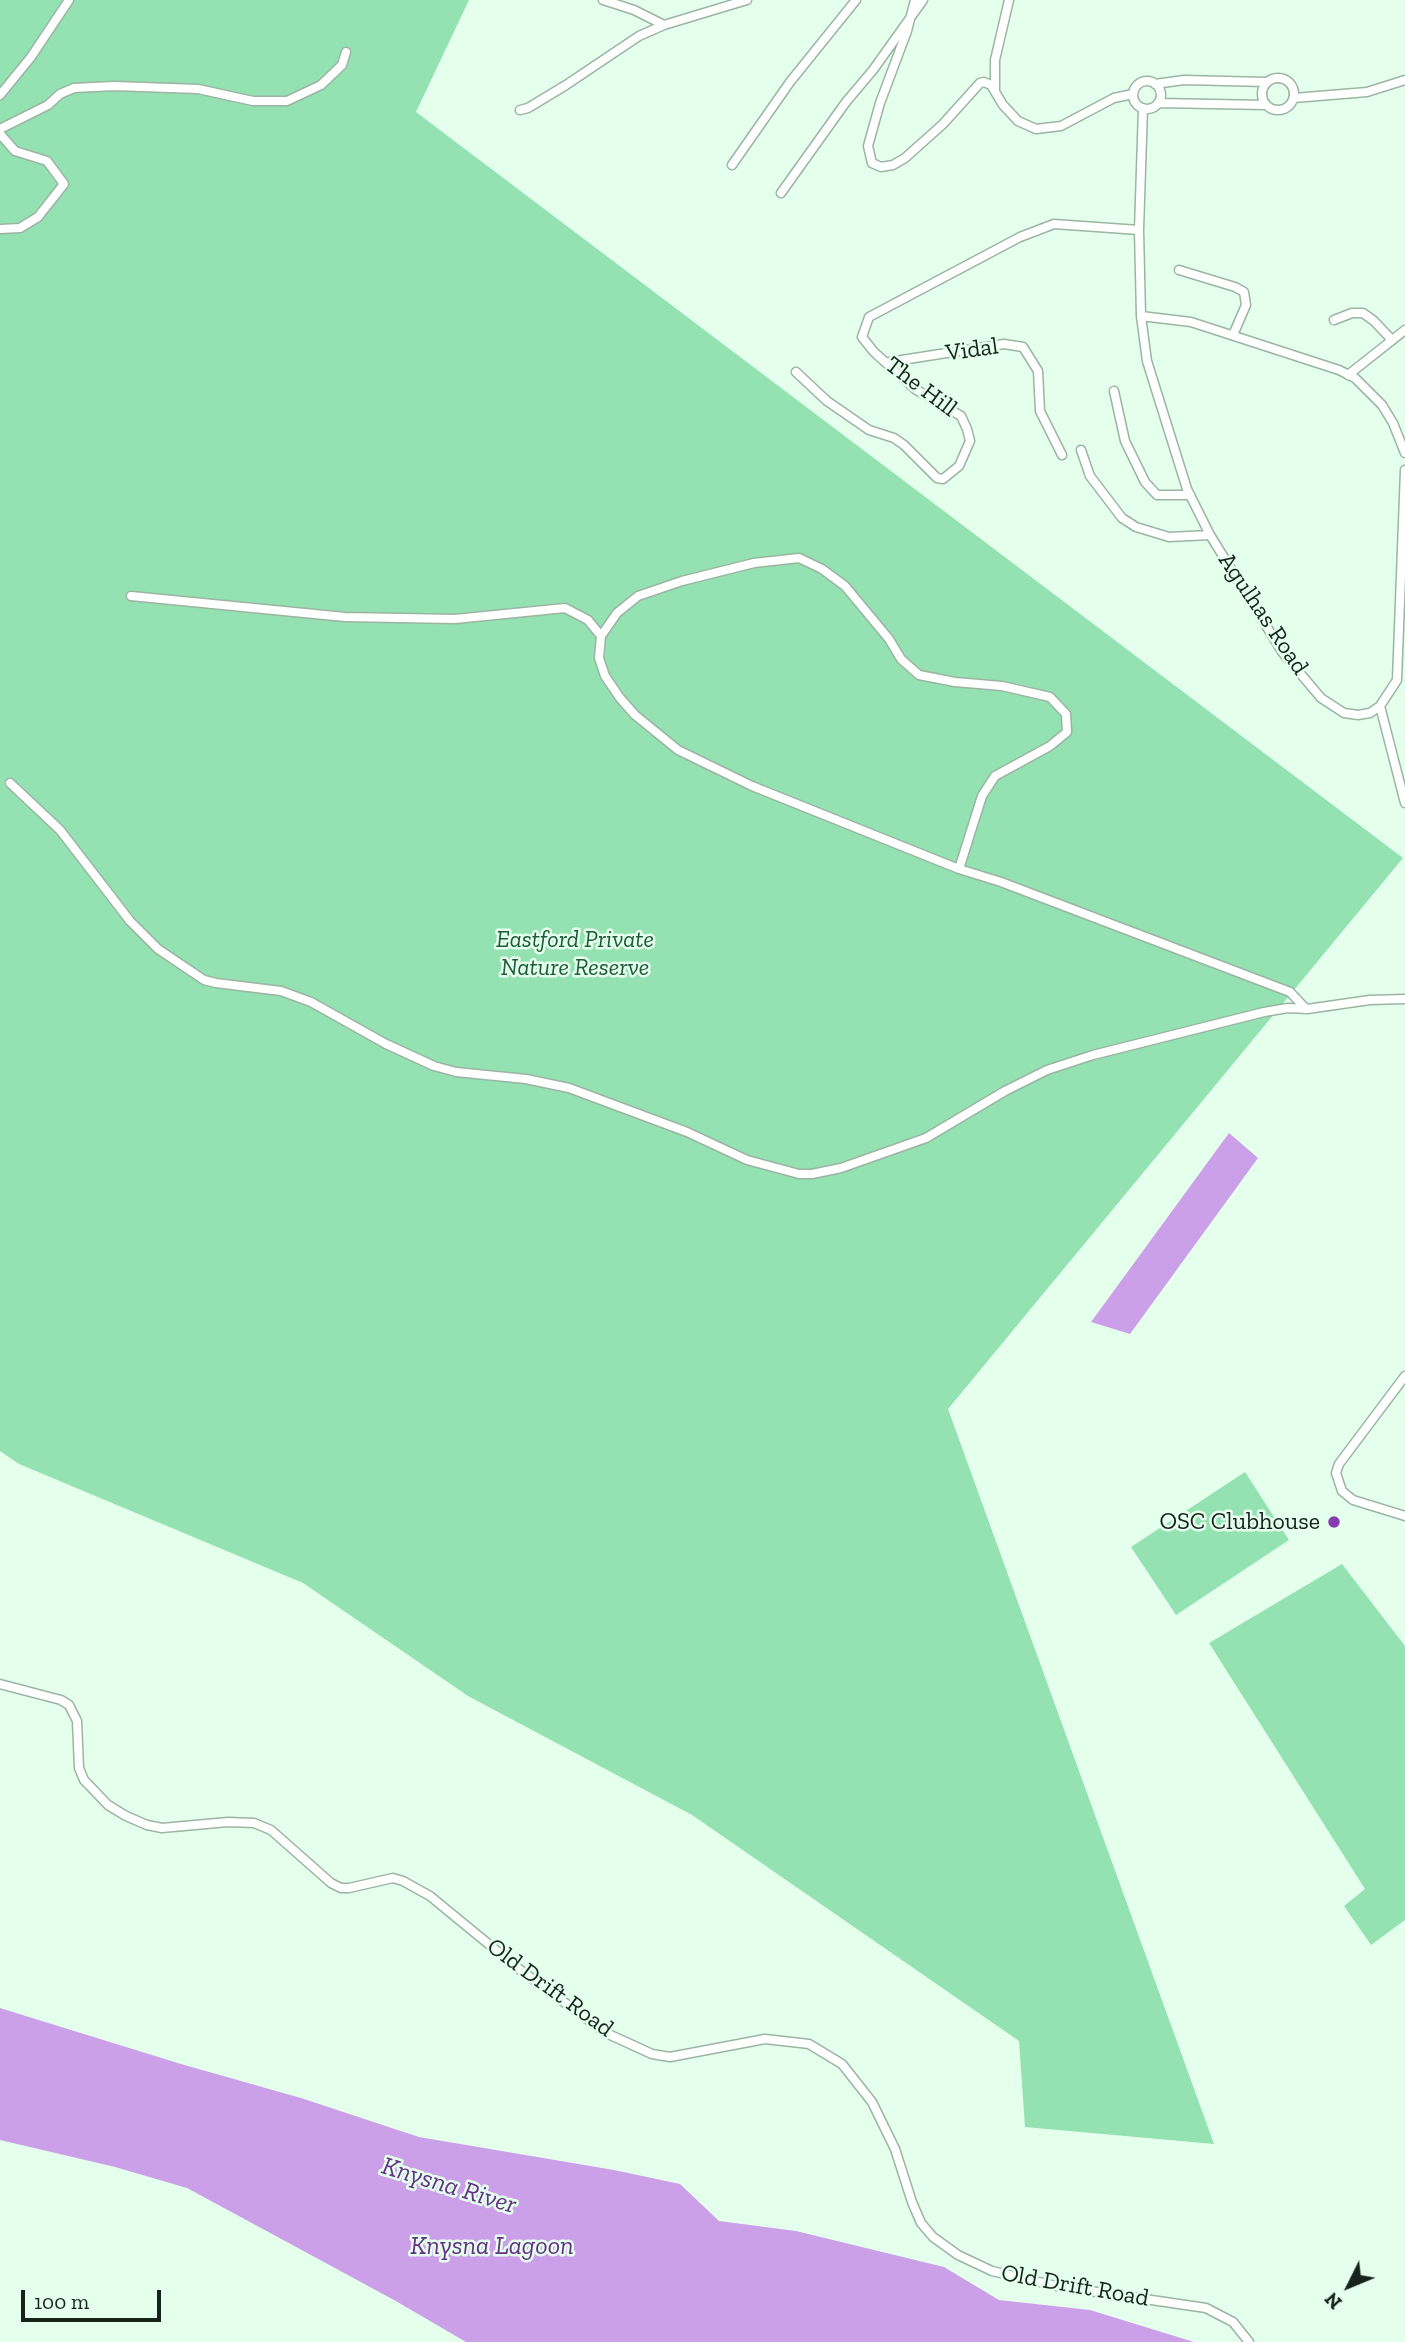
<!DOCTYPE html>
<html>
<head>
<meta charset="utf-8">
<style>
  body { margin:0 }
  #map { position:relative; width:1405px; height:2342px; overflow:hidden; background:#e5ffed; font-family:"Zilla Slab",serif }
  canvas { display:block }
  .north { position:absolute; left:1314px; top:2251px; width:70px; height:70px; -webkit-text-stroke:5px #e5ffed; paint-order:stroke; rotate:227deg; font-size:19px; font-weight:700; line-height:28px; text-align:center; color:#18221c }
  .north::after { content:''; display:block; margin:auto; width:24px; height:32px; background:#18221c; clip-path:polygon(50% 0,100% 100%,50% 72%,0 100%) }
  .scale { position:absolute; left:21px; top:2290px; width:140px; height:32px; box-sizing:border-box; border:4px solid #18221c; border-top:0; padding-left:9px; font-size:21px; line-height:24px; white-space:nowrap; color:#18221c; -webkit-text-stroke:5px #e5ffed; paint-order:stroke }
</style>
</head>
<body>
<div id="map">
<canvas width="1405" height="2342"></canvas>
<div class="north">N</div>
<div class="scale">100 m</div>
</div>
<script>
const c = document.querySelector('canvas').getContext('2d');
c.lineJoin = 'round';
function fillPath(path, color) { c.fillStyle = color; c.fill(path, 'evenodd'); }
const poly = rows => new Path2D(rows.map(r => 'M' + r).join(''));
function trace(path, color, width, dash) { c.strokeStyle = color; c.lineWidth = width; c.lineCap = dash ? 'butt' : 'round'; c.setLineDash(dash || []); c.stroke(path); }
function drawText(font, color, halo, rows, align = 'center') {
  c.font = font + ' "Zilla Slab",serif'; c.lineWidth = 5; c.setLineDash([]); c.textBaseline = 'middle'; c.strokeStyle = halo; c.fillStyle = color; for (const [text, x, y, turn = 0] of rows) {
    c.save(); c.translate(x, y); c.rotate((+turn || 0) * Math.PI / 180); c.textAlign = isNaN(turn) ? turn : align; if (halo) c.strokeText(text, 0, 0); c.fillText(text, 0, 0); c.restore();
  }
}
fillPath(poly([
  [0,0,469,0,416,112,1403,858,948,1409,1214,2144,1025,2127,1019,2041,692,1815,468,1696,303,1583,19,1464,0,1451],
  [1245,1472,1289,1540,1176,1615,1131,1547],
  [1342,1564,1405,1646,1405,1920,1371,1945,1344,1906,1365,1889,1209,1643]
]), '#94e1b1');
fillPath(poly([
  [1229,1133,1258,1158,1130,1334,1091,1322],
  [0,2008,181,2064,301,2098,419,2137,614,2170,680,2184,719,2221,796,2231,944,2267,999,2300,1090,2310,1194,2342,466,2342,394,2300,187,2188,115,2167,0,2140]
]), '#cca0e9');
const minor = poly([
  [603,0,634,10,664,25],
  [915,0,907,31,880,103,868,146,872,163,881,167,893,165,905,158,943,124,980,83,984,82,991,85,1003,105,1018,121,1036,129,1061,126,1114,98,1133,94],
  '1262 94a16 16 0 1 1 32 0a16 16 0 1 1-32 0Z',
  '1133 95a14 14 0 1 1 28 0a14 14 0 1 1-28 0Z',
  [1155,84,1184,80,1266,82],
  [995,91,995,60,1009,0],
  [0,95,31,57,69,0],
  [1294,98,1367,92,1405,80],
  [1158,103,1266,105],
  [1143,108,1139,230,1141,316,1147,361,1187,489,1210,535,1283,653,1321,698,1344,713,1358,715,1370,713,1380,706,1397,680,1405,470],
  [520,110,528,108,566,85,639,36,664,25,747,0],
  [0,129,48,105,60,94,74,88,114,86,198,89,253,101,287,101,321,85,342,65,346,52],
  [0,134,15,151,47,161,64,184,38,217,20,228,0,229],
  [732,165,790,82,856,0],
  [781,193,846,102,873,70,923,0],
  [1179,270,1235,287,1244,292,1246,305,1233,335],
  [1141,316,1191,322,1339,370,1355,378,1382,405,1393,423,1405,453],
  [1334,320,1352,313,1363,313,1374,321,1392,340],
  [889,362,1004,344,1023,347,1038,371,1040,411,1062,455],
  [796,372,827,401,869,430,894,438,904,445,937,478,943,479,959,466,970,441,967,429,961,416,915,389,874,352,862,337,869,317,1020,237,1054,224,1139,230],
  [1348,375,1405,330],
  [1114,391,1125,441,1145,482,1157,495,1190,495],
  [1081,450,1090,476,1122,518,1136,527,1169,537,1210,535],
  [131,596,345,617,455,619,565,608,588,620,601,636,599,658,605,676,620,698,635,715,678,750,752,786,959,869,1001,882,1290,992,1306,1009],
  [601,636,617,613,638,596,682,581,754,563,799,558,822,569,845,586,889,639,901,659,919,675,955,682,1002,686,1050,697,1066,714,1067,732,1050,746,995,776,982,796,959,869],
  [1380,706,1405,803],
  [10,783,60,830,130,921,158,949,204,980,216,983,281,991,311,1002,386,1044,434,1066,456,1072,526,1079,569,1088,687,1132,747,1160,799,1174,812,1174,841,1168,926,1138,1005,1091,1047,1070,1093,1055,1264,1012,1288,1008,1307,1009,1370,1000,1405,999],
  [1405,1376,1339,1464,1336,1473,1342,1491,1353,1500,1405,1516],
  [0,1684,61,1700,69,1705,77,1721,79,1768,84,1780,108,1805,126,1816,147,1825,162,1828,228,1822,254,1823,271,1830,331,1883,341,1888,349,1888,393,1878,403,1881,430,1896,519,1969,606,2033,652,2054,670,2057,765,2039,809,2044,842,2064,872,2102,895,2149,912,2202,921,2223,933,2237,958,2255,992,2271,1056,2286,1206,2308,1233,2322,1249,2342]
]);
trace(minor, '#9bb4a3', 11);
trace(minor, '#fff', 8);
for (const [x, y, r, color] of [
  [1334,1522,7,"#853cae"]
]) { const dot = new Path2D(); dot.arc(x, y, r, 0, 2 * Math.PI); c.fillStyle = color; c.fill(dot); trace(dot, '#e5ffed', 2.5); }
drawText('24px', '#18221c', '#e5ffed', [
  ["Vidal",972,350,-8],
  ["The Hill",921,387,37],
  ["Agulhas Road",1263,614,56],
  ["Old Drift Road",550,1988,36],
  ["Old Drift Road",1075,2286,10]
]);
drawText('italic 24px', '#1c5b39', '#e5ffed', [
  ["Eastford Private",575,940],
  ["Nature Reserve",575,968]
]);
drawText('24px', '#18221c', '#e5ffed', [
  ["OSC Clubhouse",1320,1522]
], 'right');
drawText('italic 26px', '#663086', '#e5ffed', [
  ["Knysna River",449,2186,17],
  ["Knysna Lagoon",492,2247]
]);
</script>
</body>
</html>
